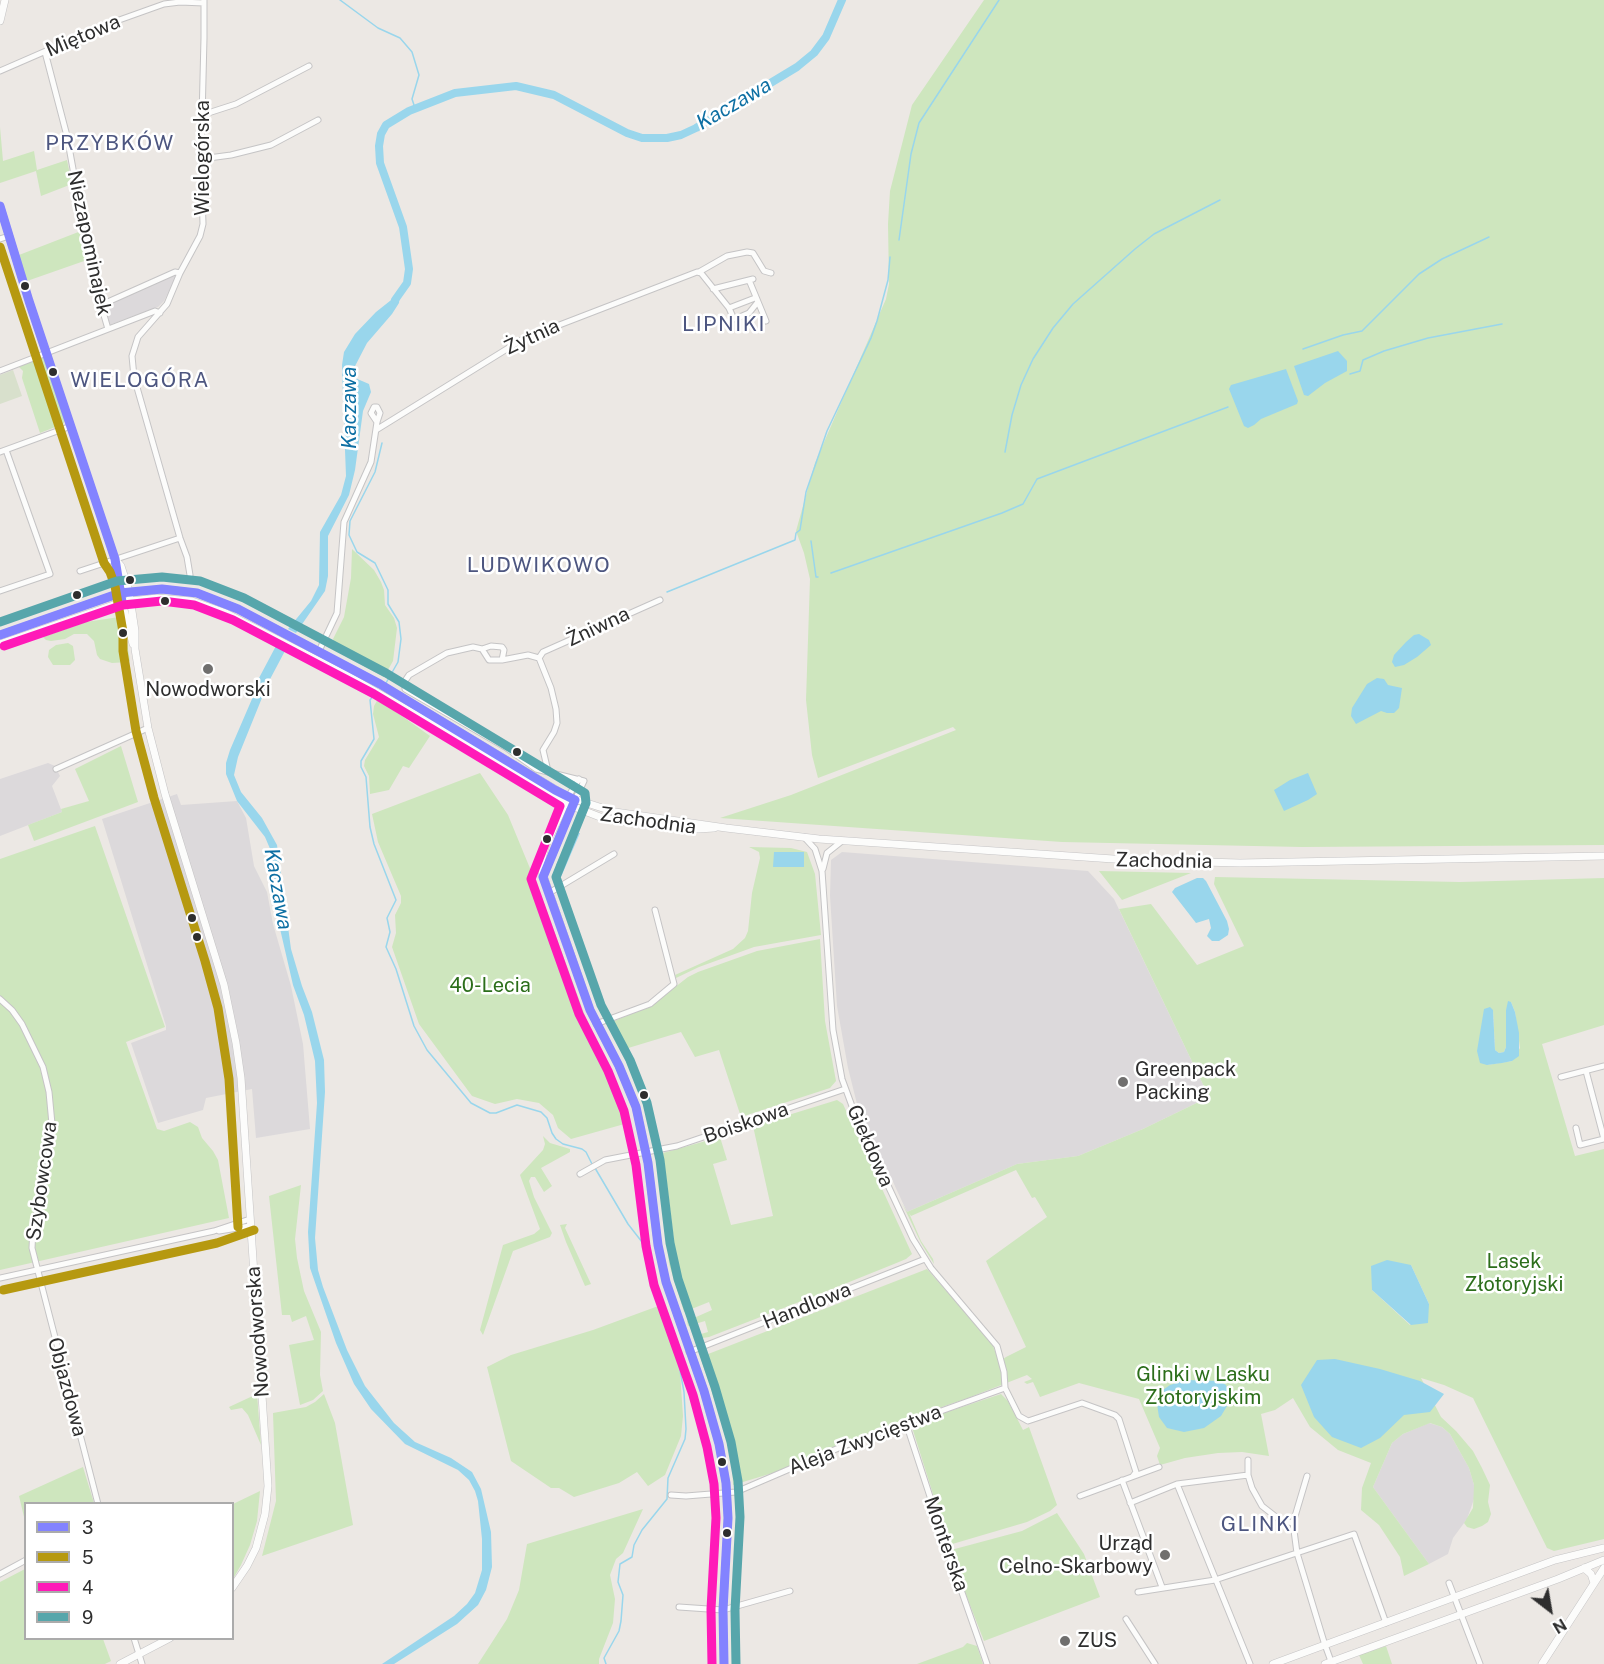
<!DOCTYPE html>
<html>
<head>
<meta charset="utf-8">
<style>
  body { margin:0 }
  #map { position:relative; width:1604px; height:1664px; overflow:hidden; background:#ece8e4; font-family:"Public Sans",sans-serif }
  canvas { display:block }
  .legend { position:absolute; left:24px; top:1502px; width:210px; height:138px; box-sizing:border-box; background:#fff; border:2px solid #ababab; margin:0; padding:8px 10px; list-style:none; font-size:18px; color:#2e2e2e }
  .legend li { display:flex; align-items:center; gap:12px; height:30px }
  .legend b { width:30px; border:2px solid #ababab }
  .north { position:absolute; left:1520px; top:1580px; width:60px; height:60px; -webkit-text-stroke:4px #fff; paint-order:stroke; rotate:149deg; font-size:16px; font-weight:700; line-height:24px; text-align:center; color:#2e2e2e }
  .north::after { content:''; display:block; margin:auto; width:21px; height:27px; background:#2e2e2e; clip-path:polygon(50% 0,100% 100%,50% 72%,0 100%) }
</style>
</head>
<body>
<div id="map">
<canvas width="1604" height="1664"></canvas>
<ul class="legend">
<li><b style="height:8px;background:#8383ff"></b>3</li>
<li><b style="height:8px;background:#b69910"></b>5</li>
<li><b style="height:8px;background:#ff1ab8"></b>4</li>
<li><b style="height:8px;background:#57a6ab"></b>9</li>
</ul>
<div class="north">N</div>
</div>
<script>
const c = document.querySelector('canvas').getContext('2d');
c.lineJoin = 'round';
function fillPath(path, color) { c.fillStyle = color; c.fill(path, 'evenodd'); }
const poly = rows => new Path2D(rows.map(r => 'M' + r).join(''));
function trace(path, color, width, dash) { c.strokeStyle = color; c.lineWidth = width; c.lineCap = dash ? 'butt' : 'round'; c.setLineDash(dash || []); c.stroke(path); }
function drawText(font, color, halo, rows, align = 'center') {
  c.font = font + ' "Public Sans",sans-serif'; c.lineWidth = 5; c.setLineDash([]); c.textBaseline = 'middle'; c.strokeStyle = halo; c.fillStyle = color; for (const [text, x, y, turn = 0] of rows) {
    c.save(); c.translate(x, y); c.rotate((+turn || 0) * Math.PI / 180); c.textAlign = isNaN(turn) ? turn : align; if (halo) c.strokeText(text, 0, 0); c.fillText(text, 0, 0); c.restore();
  }
}
fillPath(poly([
  [174,274,177,275,164,301,158,307,109,325,104,306],
  [48,763,55,766,60,776,52,786,62,812,0,836,0,779],
  [177,794,181,805,237,801,246,818,254,866,267,892,273,924,291,986,303,1044,310,1129,256,1138,252,1089,206,1098,203,1110,158,1123,131,1043,166,1030,166,1026,102,819],
  [842,852,1088,871,1114,899,1209,1097,1143,1129,1078,1156,1017,1164,907,1212,857,1104,848,1068,837,1006,830,896,831,860],
  [1429,1423,1442,1427,1450,1434,1469,1468,1474,1485,1474,1499,1467,1519,1453,1538,1448,1554,1429,1564,1373,1487,1392,1443,1403,1434]
]), '#dcd9db');
fillPath(poly([
  [984,0,1604,0,1604,845,1302,847,1062,842,720,818,791,795,956,730,953,727,818,778,812,755,806,700,810,579,804,553,796,531,815,463,886,299,889,284,888,224,890,191,912,105],
  [0,127,3,161,34,151,37,170,67,160,72,184,41,196,36,171,0,183],
  [81,231,87,260,27,281,19,255],
  [38,358,44,358,65,421,63,424,40,433,22,378,23,371,19,367],
  [352,549,374,570,381,582,384,590,385,605,394,618,397,628,393,661,384,677,337,651,333,639,344,617,351,578],
  [119,617,127,643,130,661,128,662,112,663,100,659,97,655,94,641,87,634,74,634,65,639,51,641,46,640,43,637,86,622],
  [68,643,73,646,75,660,70,665,53,665,48,657,49,650,56,645],
  [378,699,430,736,409,768,403,766,389,790,370,794,369,776,364,766,365,760,379,737,373,714,374,706],
  [121,746,138,802,34,841,28,825,62,812,61,809,89,801,75,769],
  [480,773,508,815,541,895,596,1046,616,1085,628,1123,571,1139,558,1128,553,1115,539,1103,517,1099,495,1104,472,1096,419,1024,392,947,396,933,395,915,401,903,401,896,378,842,372,814],
  [95,826,165,1027,126,1042,157,1129,164,1131,190,1122,198,1127,202,1138,213,1151,218,1160,229,1218,0,1270,0,859],
  [749,847,791,848,807,852,815,874,821,935,754,947,699,967,676,978,675,975,733,949,745,938,748,931,752,893,760,858,759,852],
  [1099,871,1191,873,1122,900],
  [1215,877,1460,882,1604,878,1604,1025,1542,1044,1575,1156,1604,1149,1604,1539,1554,1551,1547,1548,1473,1398,1444,1385,1421,1378,1441,1417,1456,1431,1473,1451,1482,1468,1490,1485,1488,1502,1491,1514,1488,1522,1482,1526,1474,1529,1467,1527,1464,1523,1473,1508,1474,1485,1469,1468,1450,1434,1442,1427,1430,1423,1403,1434,1392,1443,1373,1487,1429,1564,1404,1576,1400,1557,1379,1525,1361,1510,1362,1488,1371,1463,1338,1450,1310,1427,1293,1398,1275,1410,1261,1414,1269,1456,1242,1452,1218,1453,1185,1458,1160,1465,1157,1456,1160,1448,1139,1399,1079,1383,1040,1397,1033,1382,1027,1384,1024,1382,1032,1379,1027,1375,968,1398,904,1420,776,1472,733,1485,731,1450,701,1359,703,1356,927,1269,992,1343,999,1362,1006,1357,1026,1347,986,1261,1047,1217,1035,1197,1032,1198,1016,1170,911,1216,909,1213,921,1241,933,1259,934,1264,921,1243,902,1203,907,1212,1017,1164,1078,1156,1143,1129,1209,1097,1119,909,1151,904,1197,965,1244,946,1214,884],
  [1511,1002,1515,1012,1520,1048,1512,1061,1487,1065,1493,1010,1495,1050,1499,1053,1504,1052,1506,1047,1506,1010],
  [1411,1265,1429,1304,1410,1325,1372,1290],
  [820,939,825,1021,836,1081,830,1088,741,1117,719,1050,695,1057,681,1032,625,1049,612,1022,652,1005,688,977,698,972,757,951],
  [837,1100,843,1104,912,1254,906,1259,894,1264,817,1295,709,1337,696,1339,694,1336,708,1332,705,1321,688,1326,687,1321,712,1310,709,1302,684,1312,669,1264,668,1252,673,1247,674,1240,663,1153,720,1137,727,1160,713,1164,731,1225,773,1216,753,1126],
  [543,1136,550,1143,570,1149,570,1152,541,1168,552,1186,544,1192,535,1177,531,1177,529,1181,534,1197,552,1233,550,1237,513,1251,483,1335,480,1330,503,1245,534,1234,540,1229,520,1175,543,1150,545,1144],
  [301,1185,295,1239,297,1258,304,1291,321,1332,320,1375,323,1391,313,1400,300,1405,289,1345,314,1340,306,1316,292,1322,290,1315,282,1315,269,1196],
  [567,1224,565,1228,591,1284,585,1286,566,1242,560,1225],
  [661,1305,680,1372,683,1416,681,1436,665,1475,648,1486,637,1472,619,1483,574,1497,559,1488,551,1488,511,1461,487,1367,511,1355,593,1330],
  [257,1394,261,1445,248,1415,242,1408,231,1410,229,1407],
  [324,1394,335,1423,353,1525,262,1556,276,1501,273,1413,306,1407,315,1402],
  [1001,1394,1008,1401,1023,1430,1029,1427,1057,1505,1050,1511,1027,1522,949,1545,911,1424],
  [83,1467,94,1503,26,1504,25,1521,19,1496],
  [260,1491,257,1521,250,1545,241,1565,233,1579,233,1504],
  [643,1509,623,1553,616,1559,610,1575,615,1599,613,1623,599,1659,599,1664,478,1664,507,1619,519,1590,527,1544],
  [1057,1513,1084,1554,1100,1597,984,1641,961,1582,951,1550,1022,1531],
  [25,1569,26,1638,103,1639,111,1661,105,1664,0,1664,0,1582],
  [967,1643,977,1646,983,1664,917,1664,963,1647],
  [1386,1646,1392,1664,1363,1664,1359,1655]
]), '#cee6be');
fillPath(poly([
  [13,370,22,396,0,404,0,375]
]), '#d8e0cc');
fillPath(poly([
  [400,293,399,303,392,314,367,343,353,370,355,378,369,384,371,392,363,411,355,470,349,495,328,536,328,576,325,591,296,633,288,629,311,601,319,585,320,532,341,495,346,476,344,424,349,413,344,408,343,399,342,365,344,352,355,334,376,312],
  [1338,351,1347,361,1347,371,1325,383,1308,396,1304,395,1294,366],
  [1286,369,1298,401,1297,404,1261,419,1254,425,1248,428,1244,426,1229,389,1231,385],
  [1419,634,1429,640,1431,645,1417,657,1404,665,1395,667,1392,662,1394,655,1406,642,1414,635],
  [277,644,286,649,268,683,238,757,234,775,241,792,262,818,277,845,291,949,302,986,312,1012,324,1060,325,1092,315,1238,318,1270,323,1287,347,1350,365,1386,394,1423,415,1442,451,1458,472,1472,481,1489,491,1532,492,1567,486,1590,478,1605,457,1624,394,1664,382,1664,454,1616,467,1604,475,1593,482,1570,482,1539,478,1501,475,1491,469,1480,458,1470,405,1444,371,1409,354,1384,336,1343,310,1268,308,1232,317,1103,315,1061,304,1015,293,985,278,920,271,851,265,837,237,801,226,774,226,763,230,750,255,692,259,678],
  [1377,678,1384,679,1388,685,1402,688,1399,708,1394,713,1387,713,1381,711,1356,724,1351,716,1352,708,1367,684],
  [1308,773,1317,794,1308,800,1284,811,1274,790,1290,780],
  [580,833,561,877,557,880,556,865,571,834],
  [774,852,804,852,804,867,773,867],
  [1197,878,1203,878,1206,881,1227,921,1229,929,1228,935,1219,941,1212,941,1207,936,1211,928,1209,919,1196,923,1172,892,1175,888],
  [1508,1001,1511,1002,1515,1012,1519,1033,1519,1056,1512,1061,1502,1063,1487,1065,1480,1063,1477,1051,1484,1009,1490,1007,1493,1010,1495,1050,1499,1053,1504,1052,1506,1047,1506,1010],
  [1387,1260,1411,1265,1429,1304,1428,1323,1411,1325,1372,1290,1371,1266],
  [1335,1359,1380,1369,1420,1381,1444,1394,1430,1412,1404,1415,1380,1438,1361,1448,1332,1437,1314,1417,1301,1385,1317,1360],
  [1186,1380,1219,1381,1226,1385,1230,1401,1221,1416,1204,1428,1184,1432,1167,1428,1159,1417,1157,1404,1160,1392,1170,1385]
]), '#99d6ec');
trace(poly([
  [340,0,378,28,400,38,412,52,419,75,412,99,415,108],
  [899,240,911,154,919,123,999,0],
  [1303,349,1343,335,1362,331,1419,274,1442,259,1489,237],
  [1350,374,1360,371,1363,360,1384,351,1428,338,1502,324],
  [382,443,375,472,350,521,349,535,357,552,375,563,388,590,388,604,399,622,401,639,398,662,386,683],
  [1005,452,1012,415,1021,385,1033,359,1053,328,1073,304,1135,249,1154,234,1220,200],
  [811,541,816,577,818,577],
  [831,573,1002,513,1023,504,1037,479,1228,407],
  [667,592,795,540,796,533,800,530,806,492,827,431,871,338,877,321,888,280,890,257],
  [374,695,370,700,374,739,361,761,361,767,366,777,370,827,374,844,396,900,387,918,390,932,386,947,396,969,414,1026,427,1050,471,1103,490,1113,496,1113,517,1105,541,1112,547,1118,552,1133,556,1139,563,1144,582,1149,586,1152,592,1164],
  [595,1168,628,1224,642,1242,677,1354,684,1392,686,1429,685,1439,668,1478,667,1499,642,1530,634,1545,632,1557,620,1564,618,1582,623,1595,621,1621,619,1631,604,1658,606,1664]
]), '#99d6ec', 1.5);
trace(poly([
  [395,300,407,283,409,269,403,227,380,163,379,146,381,134,386,125,409,111,455,93,516,86,554,95,627,133,642,138,667,138,681,135,696,128,797,67,814,53,826,37,842,0]
]), '#99d6ec', 8);
const street = poly([
  [45,52,67,136,75,180,74,188,97,291,108,329],
  [0,71,108,24,164,4,180,2,204,3],
  [202,115,236,104,309,66],
  [201,159,231,155,271,145,318,120],
  [0,239,9,236],
  [699,272,727,256,747,252,753,253,764,271,771,273],
  [749,280,766,321],
  [713,289,753,279],
  [101,305,175,272,180,273],
  [729,308,733,317,735,319,749,313,757,303],
  [0,371,155,311,160,313],
  [376,430,523,339,697,272,701,273,729,308,755,298],
  [0,452,71,426],
  [80,571,180,538],
  [190,575,187,557,180,538,134,377,132,356,138,337,167,304,180,273,200,236,203,224,201,159,204,38,204,0],
  [0,591,50,574,6,450],
  [482,649,491,646,502,647,504,650,502,660,489,660,482,649,473,647,447,653,409,675,405,681,405,689,505,747,536,769,584,781,575,800],
  [319,651,337,613,344,522,371,462,377,422,380,413,377,407,374,407,371,413,377,422],
  [539,658,543,652,660,600],
  [539,658,551,688,556,709,557,723,554,732,543,750,548,771],
  [502,660,528,655,539,658],
  [56,769,148,728],
  [568,797,579,779],
  [804,837,815,849,822,871,833,1030,842,1079,856,1117,913,1239,931,1268,997,1346,1004,1372,1005,1388,1019,1416,1028,1421,1082,1403,1115,1415,1119,1419,1136,1472,1133,1476],
  [823,869,827,853,842,841],
  [549,893,614,854],
  [0,999,12,1010,22,1024,43,1067,49,1092,52,1124,48,1165,33,1229,32,1248,98,1504],
  [596,1024,650,1004,674,984,655,910],
  [1586,1071,1604,1139],
  [1561,1077,1604,1066],
  [1576,1128,1580,1145,1604,1139],
  [580,1174,605,1160,677,1146,845,1089],
  [219,1231,250,1226],
  [0,1278,214,1231,250,1219],
  [689,1352,925,1259],
  [906,1423,952,1564,987,1664],
  [1248,1460,1248,1475,1252,1488,1262,1506,1280,1520,1293,1523],
  [1307,1476,1293,1523,1297,1553,1324,1642,1332,1664],
  [1122,1480,1162,1587],
  [1177,1484,1250,1664],
  [671,1495,686,1496,736,1492,841,1447,1005,1388],
  [1080,1496,1159,1467],
  [1130,1503,1177,1484,1248,1475],
  [0,1574,26,1560],
  [1449,1583,1480,1664],
  [1138,1592,1215,1580,1354,1534,1386,1623],
  [679,1607,723,1610,790,1591],
  [1126,1619,1155,1664],
  [134,1638,142,1664]
]);
const secondary = poly([
  [0,21,5,0],
  [0,206,29,301,115,559,122,602,133,644],
  [115,559,121,566,129,591,135,631,135,649,148,728,165,794,224,985,236,1043,241,1078,268,1486,265,1514,256,1548,247,1566,232,1588],
  [0,635,120,593,162,589,197,593,238,609,380,684,568,797,615,812,726,828,819,839,1128,860,1240,863,1604,856],
  [0,644,122,602,157,598,192,601,226,613,345,674,436,726,564,803,600,817,620,821,698,829,714,828],
  [568,797,545,847,540,866,590,1010,619,1066,636,1107,648,1163,658,1245,666,1282,704,1391,719,1444,726,1483,728,1518,723,1610,724,1664],
  [543,877,574,802],
  [1584,1568,1591,1574,1594,1583],
  [120,1664,170,1638],
  [1273,1664,1555,1560,1604,1548],
  [1325,1664,1558,1579,1604,1560],
  [1542,1664,1604,1568]
]);
trace(street, '#c5c4c5', 7);
trace(secondary, '#c5c4c5', 8);
trace(street, '#fcfcfb', 5);
trace(secondary, '#fcfcfb', 7);
trace(poly([
  [0,206,29,301,115,559,122,602],
  [0,635,120,593,162,589,197,593,238,609,380,684,555,790,575,800],
  [575,800,543,877,590,1010,619,1066,636,1107,648,1163,658,1245,666,1282,704,1391,719,1444,726,1483,728,1518,723,1610,724,1664]
]), '#8383ff', 9);
trace(poly([
  [0,247,104,563,110,572,115,586,123,632,123,651,136,731,154,798,205,961,218,1008,229,1079,238,1227],
  [3,1290,217,1243,254,1230]
]), '#b69910', 9);
trace(poly([
  [4,646,123,605,162,601,194,605,233,620,374,694,560,806,531,879,579,1014,608,1071,624,1111,636,1165,646,1246,654,1285,693,1395,707,1447,714,1484,716,1518,711,1609,712,1664]
]), '#ff1ab8', 9);
trace(poly([
  [0,622,117,581,162,577,200,581,244,598,386,673,585,793,586,803,556,877,601,1005,630,1060,647,1103,660,1160,670,1243,678,1279,715,1387,731,1442,738,1481,740,1517,735,1610,736,1664]
]), '#57a6ab', 9);
for (const [x, y, r, color] of [
  [25,286,5,"#2e2e2e"],
  [53,372,5,"#2e2e2e"],
  [130,580,5,"#2e2e2e"],
  [77,595,5,"#2e2e2e"],
  [165,601,5,"#2e2e2e"],
  [123,633,5,"#2e2e2e"],
  [208,669,6,"#706f6e"],
  [517,752,5,"#2e2e2e"],
  [547,839,5,"#2e2e2e"],
  [192,918,5,"#2e2e2e"],
  [197,937,5,"#2e2e2e"],
  [1123,1082,6,"#706f6e"],
  [644,1095,5,"#2e2e2e"],
  [722,1462,5,"#2e2e2e"],
  [727,1533,5,"#2e2e2e"],
  [1165,1555,6,"#706f6e"],
  [1065,1641,6,"#706f6e"]
]) { const dot = new Path2D(); dot.arc(x, y, r, 0, 2 * Math.PI); c.fillStyle = color; c.fill(dot); trace(dot, '#fff', 2); }
drawText('20px', '#2e2e2e', '#fff', [
  ["Miętowa",83,36,-23],
  ["Wielogórska",203,158,-90],
  ["Niezapominajek",89,243,78],
  ["Żytnia",532,337,-25],
  ["Żniwna",598,627,-25],
  ["Zachodnia",648,821,8],
  ["Zachodnia",1164,861,1],
  ["Boiskowa",746,1123,-19],
  ["Giełdowa",870,1146,66],
  ["Szybowcowa",42,1181,-82],
  ["Handlowa",807,1306,-22],
  ["Nowodworska",258,1332,-94],
  ["Objazdowa",67,1387,75],
  ["Aleja Zwycięstwa",865,1440,-21],
  ["Monterska",946,1544,71]
]);
drawText('20px', '#2e2e2e', '#fff', [
  ["Nowodworski",208,690,"center"],
  ["Greenpack",1135,1070],
  ["Packing",1135,1093],
  ["Urząd",1153,1544,"right"],
  ["Celno-Skarbowy",1153,1567,"right"],
  ["ZUS",1077,1641]
], 'left');
drawText('20px', '#2c6e1b', '#fff', [
  ["40-Lecia",490,986],
  ["Lasek",1514,1262],
  ["Złotoryjski",1514,1285],
  ["Glinki w Lasku",1203,1375],
  ["Złotoryjskim",1203,1398]
]);
drawText('italic 21px', '#0d6fa3', '#fff', [
  ["Kaczawa",734,104,-30],
  ["Kaczawa",350,408,-90],
  ["Kaczawa",278,889,80]
]);
c.letterSpacing = '1.5px';
drawText('21px', '#4d5680', '#fff', [
  ["PRZYBKÓW",110,144],
  ["LIPNIKI",724,325],
  ["WIELOGÓRA",140,381],
  ["LUDWIKOWO",539,566],
  ["GLINKI",1260,1525]
]);
c.letterSpacing = '0px';
</script>
</body>
</html>
